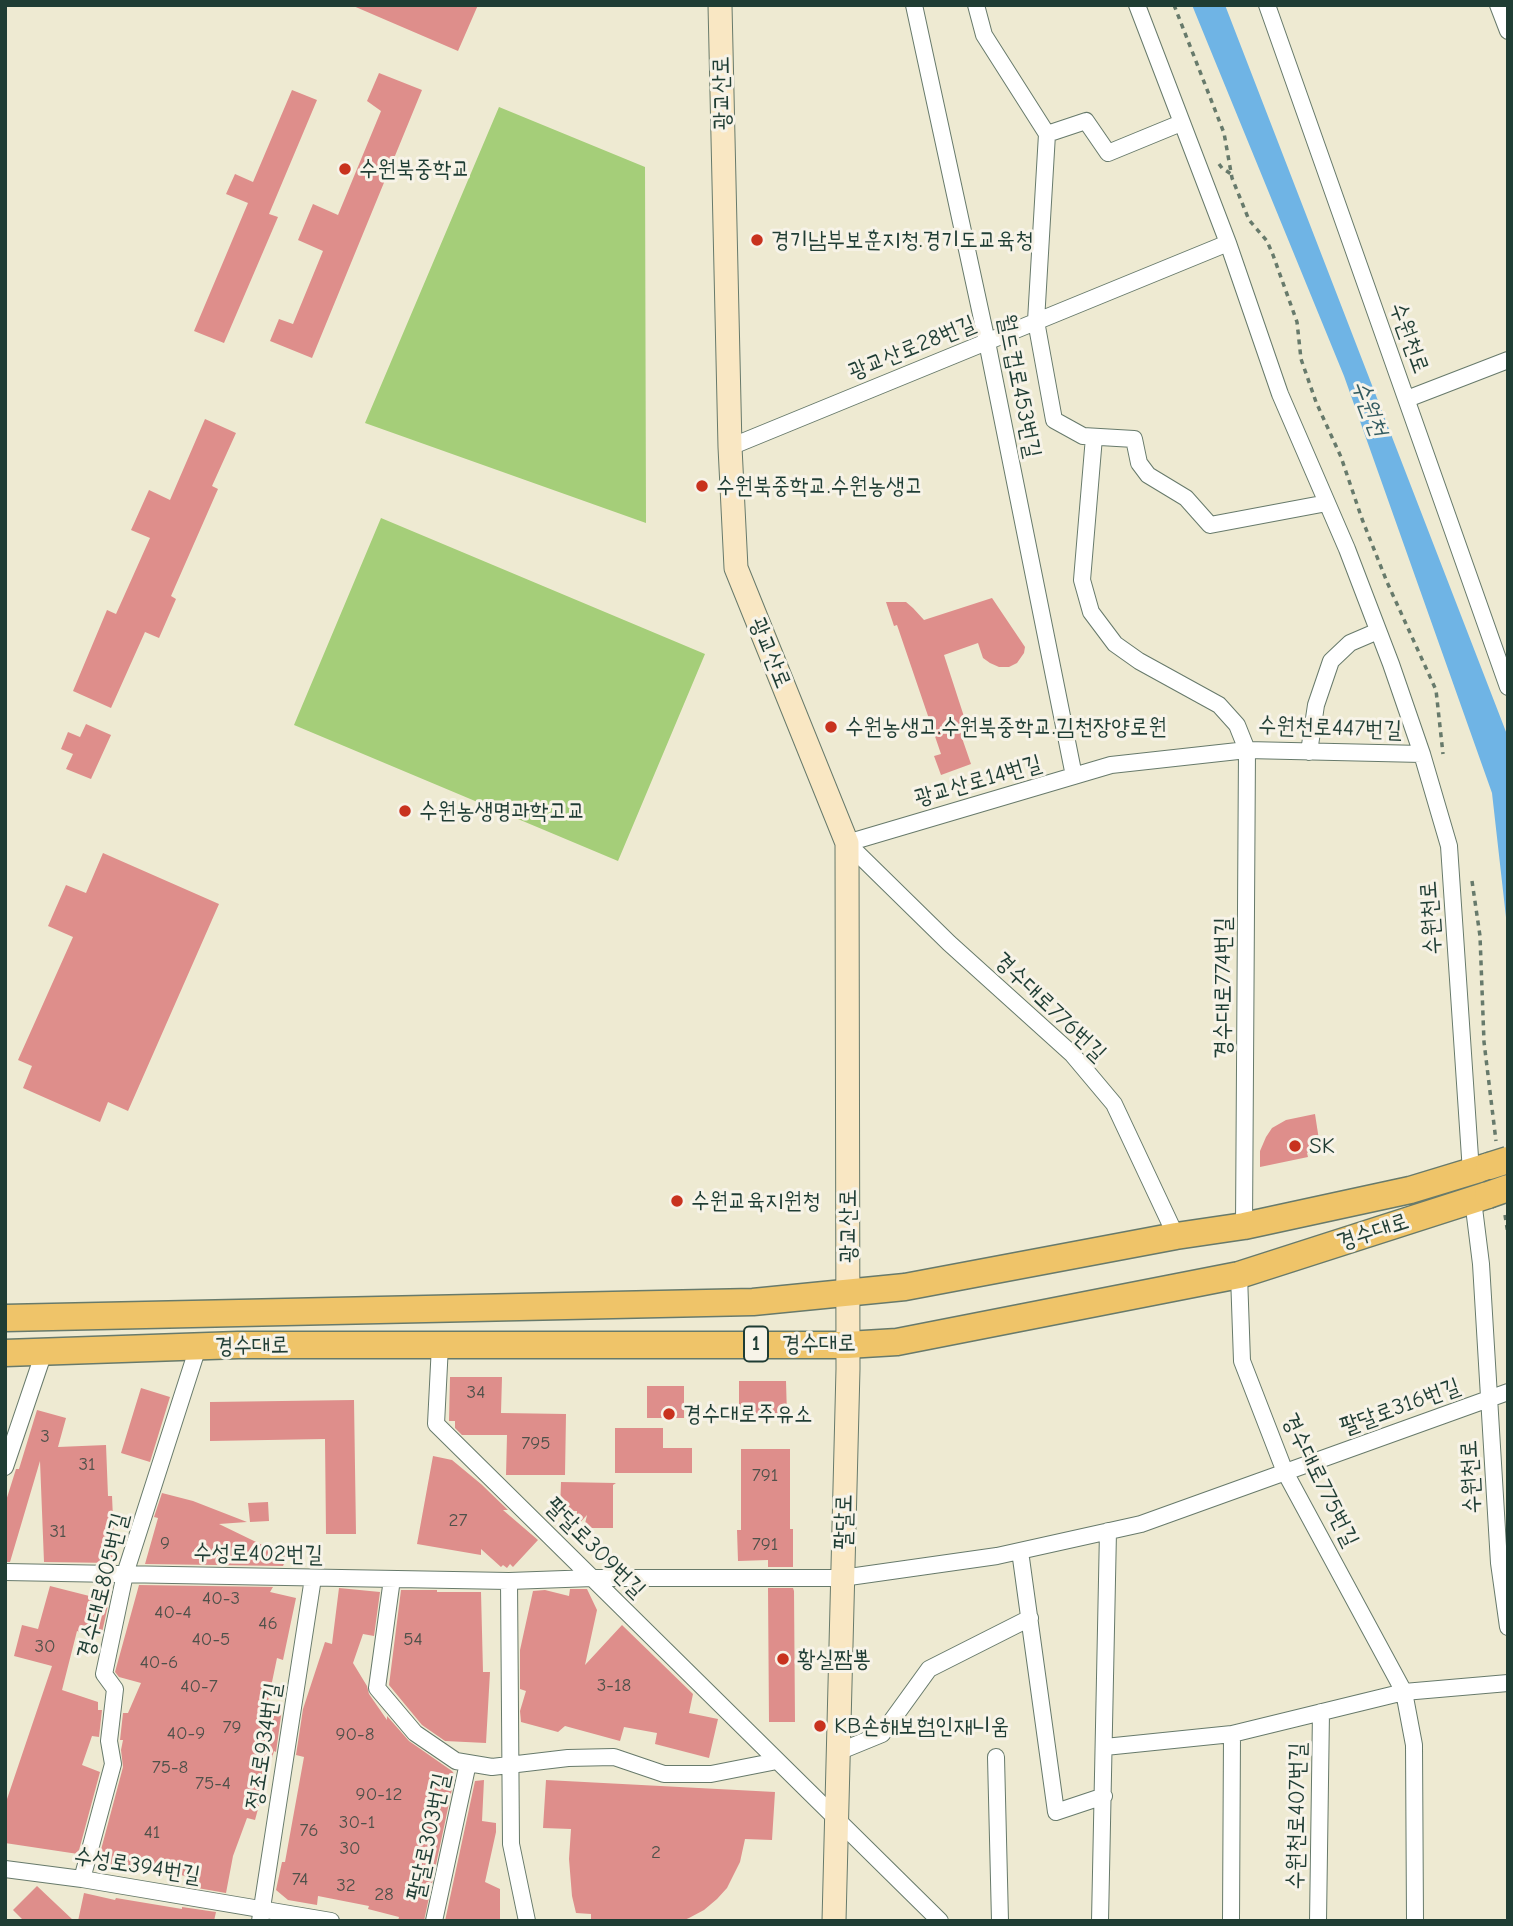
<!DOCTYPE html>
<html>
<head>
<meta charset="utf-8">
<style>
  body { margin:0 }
  #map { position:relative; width:1513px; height:1926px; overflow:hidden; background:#eeead2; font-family:"Comic Neue",sans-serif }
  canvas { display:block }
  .frame { position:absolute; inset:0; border:7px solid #1f3d34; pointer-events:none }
</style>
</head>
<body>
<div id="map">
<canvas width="1513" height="1926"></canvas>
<div class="frame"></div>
</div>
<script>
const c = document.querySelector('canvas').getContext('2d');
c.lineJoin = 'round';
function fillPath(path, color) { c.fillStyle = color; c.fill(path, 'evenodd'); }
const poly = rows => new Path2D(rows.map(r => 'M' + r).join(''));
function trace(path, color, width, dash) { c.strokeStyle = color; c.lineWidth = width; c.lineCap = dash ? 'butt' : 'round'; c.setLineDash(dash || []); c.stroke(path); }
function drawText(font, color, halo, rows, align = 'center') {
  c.font = font + ' "Comic Neue","Poor Story",sans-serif'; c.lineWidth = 6; c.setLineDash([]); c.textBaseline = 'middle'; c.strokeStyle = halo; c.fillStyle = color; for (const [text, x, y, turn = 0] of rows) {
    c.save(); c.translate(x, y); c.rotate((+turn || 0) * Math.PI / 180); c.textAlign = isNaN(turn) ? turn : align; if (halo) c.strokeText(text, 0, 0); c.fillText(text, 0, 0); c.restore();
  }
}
fillPath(poly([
  [499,107,645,167,646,523,365,423],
  [381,518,705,654,618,861,294,725]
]), '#a5ce79');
fillPath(poly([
  [1192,5,1225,5,1508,737,1508,935,1492,793,1344,376]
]), '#6fb4e5');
fillPath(poly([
  [351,5,478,5,458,51],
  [379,73,422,90,312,358,270,341,279,319,293,324,323,251,298,240,313,204,338,215,381,111,367,101],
  [292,90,317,100,269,214,278,217,224,343,194,331,248,203,226,194,235,174,253,182],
  [205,419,236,433,212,486,218,489,171,596,176,599,159,638,145,632,111,708,73,691,107,610,116,614,150,538,131,530,149,490,170,500],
  [992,598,1025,647,1024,653,1017,663,1009,667,999,667,990,663,983,658,978,643,944,655,970,735,962,738,971,764,941,775,934,756,941,754,897,625,894,626,886,602,906,602,913,608,924,620],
  [86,724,111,735,91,779,66,769,73,754,61,749,68,732,80,737],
  [103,853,219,904,128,1111,108,1102,100,1122,23,1088,32,1066,18,1060,73,937,48,926,66,885,86,893],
  [1315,1114,1319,1140,1316,1147,1307,1153,1308,1157,1260,1167,1260,1151,1266,1137,1272,1128,1286,1120],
  [450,1377,502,1377,501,1413,566,1414,565,1475,506,1475,507,1435,462,1435,455,1428,455,1421,449,1421],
  [739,1381,786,1381,787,1416,739,1417],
  [647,1386,684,1386,684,1418,647,1418],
  [141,1388,170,1397,150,1462,121,1453],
  [354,1400,356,1534,326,1534,325,1439,210,1441,210,1402],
  [37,1410,66,1418,58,1447,106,1445,108,1496,112,1496,115,1563,44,1562,40,1461,10,1562,5,1562,5,1504,16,1469,19,1469],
  [615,1428,663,1428,663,1448,692,1448,692,1473,615,1473],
  [741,1449,790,1449,790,1529,793,1529,793,1567,768,1567,768,1560,738,1561,737,1530,741,1530],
  [433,1456,452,1460,481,1484,508,1510,503,1510,538,1540,513,1567,510,1564,507,1568,503,1565,501,1567,481,1549,481,1555,417,1544],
  [561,1482,616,1483,613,1485,613,1528,584,1528,587,1515,577,1526,577,1511,560,1511],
  [162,1493,193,1501,247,1522,219,1524,287,1557,283,1566,145,1564,158,1518,154,1517],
  [268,1502,269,1521,250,1522,248,1503],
  [139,1585,273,1587,270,1592,296,1598,283,1660,277,1658,267,1706,282,1709,276,1752,274,1751,255,1820,247,1818,233,1856,226,1893,186,1886,188,1877,139,1863,136,1873,98,1861,123,1767,121,1750,123,1740,120,1740,123,1713,128,1713,141,1683,119,1677,115,1672],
  [50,1586,109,1601,101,1637,77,1631,62,1690,98,1702,98,1710,102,1710,99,1737,92,1736,82,1765,100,1772,78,1854,5,1843,5,1805,52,1666,14,1656,22,1625,38,1629],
  [339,1588,380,1592,374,1636,363,1634,353,1663,367,1686,369,1694,387,1720,387,1716,409,1741,452,1771,455,1775,424,1921,398,1921,399,1917,368,1909,369,1906,318,1896,317,1905,288,1900,276,1890,282,1862,285,1862,304,1757,296,1755,303,1709,325,1642,332,1644],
  [768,1588,793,1588,794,1591,795,1722,769,1722],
  [570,1589,587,1589,597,1610,585,1665,622,1625,693,1694,689,1713,718,1719,709,1758,655,1744,657,1733,624,1727,620,1741,565,1726,558,1732,521,1722,520,1711,526,1691,520,1689,520,1650,533,1591,545,1590,569,1596],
  [401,1590,437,1590,437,1592,481,1592,483,1672,490,1672,486,1743,445,1741,422,1725,389,1685],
  [484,1780,482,1821,496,1823,496,1832,485,1882,500,1889,500,1921,445,1921,475,1781],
  [546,1780,775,1792,772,1840,745,1839,740,1862,727,1888,717,1899,704,1910,689,1918,682,1921,591,1921,591,1914,576,1913,572,1896,569,1859,571,1829,543,1828],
  [37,1886,74,1921,24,1921,13,1910],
  [84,1893,115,1900,116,1898,182,1909,182,1907,216,1912,214,1921,78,1921]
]), '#de8e8b');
const street = poly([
  [914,5,987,342,1074,776],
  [976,5,984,35,1047,134,1036,321,1054,420,1083,436,1134,439,1139,463,1148,475,1186,498,1210,525,1327,503],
  [1137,5,1228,243,1280,394,1347,549,1391,664,1422,754,1449,846,1471,1172],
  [1267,5,1508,687],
  [1498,5,1508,31],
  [1047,134,1086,121,1108,153,1181,123],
  [1407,399,1508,360],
  [1094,437,1082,580,1091,612,1115,644,1139,661,1219,705,1237,725,1247,750,1244,1226],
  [730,447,1228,243],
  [1309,752,1316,705,1331,661,1350,643,1378,631],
  [1473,1200,1481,1264,1499,1563,1508,1627],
  [1176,1236,1114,1104,1072,1054,949,943,847,843,1111,765,1247,750,1422,754],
  [1239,1275,1242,1361,1285,1472,1404,1692,1414,1745,1415,1921],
  [440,1345,436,1424,940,1921],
  [5,1467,44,1352],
  [1020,1551,1056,1812,1104,1796],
  [5,1572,509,1581,593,1578,842,1578,997,1556,1141,1524,1508,1392],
  [392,1579,377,1688,415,1733,456,1761,492,1767,568,1758,614,1757,664,1774,711,1774,777,1761],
  [509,1581,511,1844,527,1921],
  [1105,1747,1232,1734,1404,1692,1508,1683],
  [838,1752,882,1734,929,1669,1030,1618],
  [996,1757,1000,1921],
  [5,1869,82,1879,331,1921],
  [82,1879,113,1764,109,1741,115,1689,104,1674,125,1574,198,1347],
  [260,1921,313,1578],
  [434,1921,468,1763],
  [1100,1921,1108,1531],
  [1231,1921,1232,1734],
  [1318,1921,1321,1712]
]);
const secondary = poly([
  [720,5,730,447,736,568,847,843,848,1369,834,1921]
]);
const primary = poly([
  [5,1318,753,1302,905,1287,1176,1236,1244,1226,1410,1190,1489,1166],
  [5,1353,238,1345,847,1345,897,1342,1239,1275,1488,1195]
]);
trace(street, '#677a6b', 18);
trace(secondary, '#677a6b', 25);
trace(primary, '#677a6b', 29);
trace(poly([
  [1174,5,1224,133,1232,178,1249,220,1267,241,1273,255,1297,322,1301,359,1316,402,1341,457,1362,519,1387,582,1436,690,1443,754],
  [1219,164,1222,168,1231,174],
  [1472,881,1480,936,1484,1042,1496,1141],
  [1505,1215,1508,1234]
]), '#677a6b', 3.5, [5, 5]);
trace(street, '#fff', 16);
trace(secondary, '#f9e7c3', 23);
trace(primary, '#efc469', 26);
const primaryBridge = poly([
  [1489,1166,1508,1160],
  [1488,1195,1508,1188]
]);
trace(primaryBridge, '#677a6b', 29, []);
trace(primaryBridge, '#efc469', 26);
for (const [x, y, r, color] of [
  [345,169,7,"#c8321e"],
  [757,240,7,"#c8321e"],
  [702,486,7,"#c8321e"],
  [831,727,7,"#c8321e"],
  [405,811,7,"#c8321e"],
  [1295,1146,7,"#c8321e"],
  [677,1201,7,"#c8321e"],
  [669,1414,7,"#c8321e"],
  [783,1659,7,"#c8321e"],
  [820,1726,7,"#c8321e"]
]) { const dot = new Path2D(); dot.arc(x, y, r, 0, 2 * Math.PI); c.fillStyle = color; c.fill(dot); trace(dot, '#f7f3e8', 2.5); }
drawText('19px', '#4f514a', null, [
  ["34",476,1393],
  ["3",45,1437],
  ["795",536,1444],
  ["31",87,1465],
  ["791",765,1476],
  ["27",458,1521],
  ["31",58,1532],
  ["9",165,1544],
  ["791",765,1545],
  ["40-3",221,1599],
  ["40-4",173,1613],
  ["46",268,1624],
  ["40-5",211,1640],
  ["54",413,1640],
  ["30",45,1647],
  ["40-6",159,1663],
  ["3-18",614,1686],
  ["40-7",199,1687],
  ["79",232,1728],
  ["40-9",186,1734],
  ["90-8",355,1735],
  ["75-8",170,1768],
  ["75-4",213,1784],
  ["90-12",379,1795],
  ["30-1",357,1823],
  ["76",309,1831],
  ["41",152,1833],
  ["30",350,1849],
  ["2",656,1853],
  ["74",300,1880],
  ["32",346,1886],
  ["28",384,1895]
]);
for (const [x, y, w] of [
  [756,1344,24]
]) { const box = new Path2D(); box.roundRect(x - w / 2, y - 17.5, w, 35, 5); c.fillStyle = '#f7f3e8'; c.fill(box); trace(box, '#1f3d34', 2); }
drawText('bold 21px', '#1f3d34', null, [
  ["1",756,1344]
]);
drawText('23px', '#1f3d34', '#f7f3e8', [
  ["광교산로",722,93,-91],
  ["수원천로",1409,338,70],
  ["광교산로28번길",912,348,-22],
  ["월드컵로453번길",1019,386,79],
  ["광교산로",770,653,68],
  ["수원천로447번길",1330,728,2],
  ["광교산로14번길",978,781,-16],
  ["수원천로",1431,918,-94],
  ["경수대로774번길",1223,988,-90],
  ["경수대로776번길",1050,1007,44],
  ["광교산로",848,1226,-90],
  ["경수대로",1373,1232,-18],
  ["경수대로",819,1344,-1],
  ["경수대로",252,1346,-1],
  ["팔달로316번길",1400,1407,-20],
  ["수원천로",1471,1477,-93],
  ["경수대로775번길",1320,1480,64],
  ["팔달로",844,1522,-89],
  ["팔달로309번길",595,1548,45],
  ["수성로402번길",258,1554,1],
  ["경수대로805번길",103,1586,-76],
  ["정조로934번길",264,1746,-81],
  ["수원천로407번길",1297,1816,-89],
  ["팔달로303번길",429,1837,-78],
  ["수성로394번길",137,1866,9]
]);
drawText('23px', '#1f3d34', '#f7f3e8', [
  ["수원북중학교",359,169],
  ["경기남부보훈지청.경기도교육청",771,240],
  ["수원북중학교.수원농생고",716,486],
  ["수원농생고.수원북중학교.김천장양로원",845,727],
  ["수원농생명과학고교",419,811],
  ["SK",1309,1146],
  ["수원교육지원청",691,1201],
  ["경수대로주유소",683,1414],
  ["황실짬뽕",797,1659],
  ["KB손해보험인재니움",834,1726]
], 'left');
drawText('italic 24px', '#335b60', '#f7f3e8', [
  ["수원천",1369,408,69]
]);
</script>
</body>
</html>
